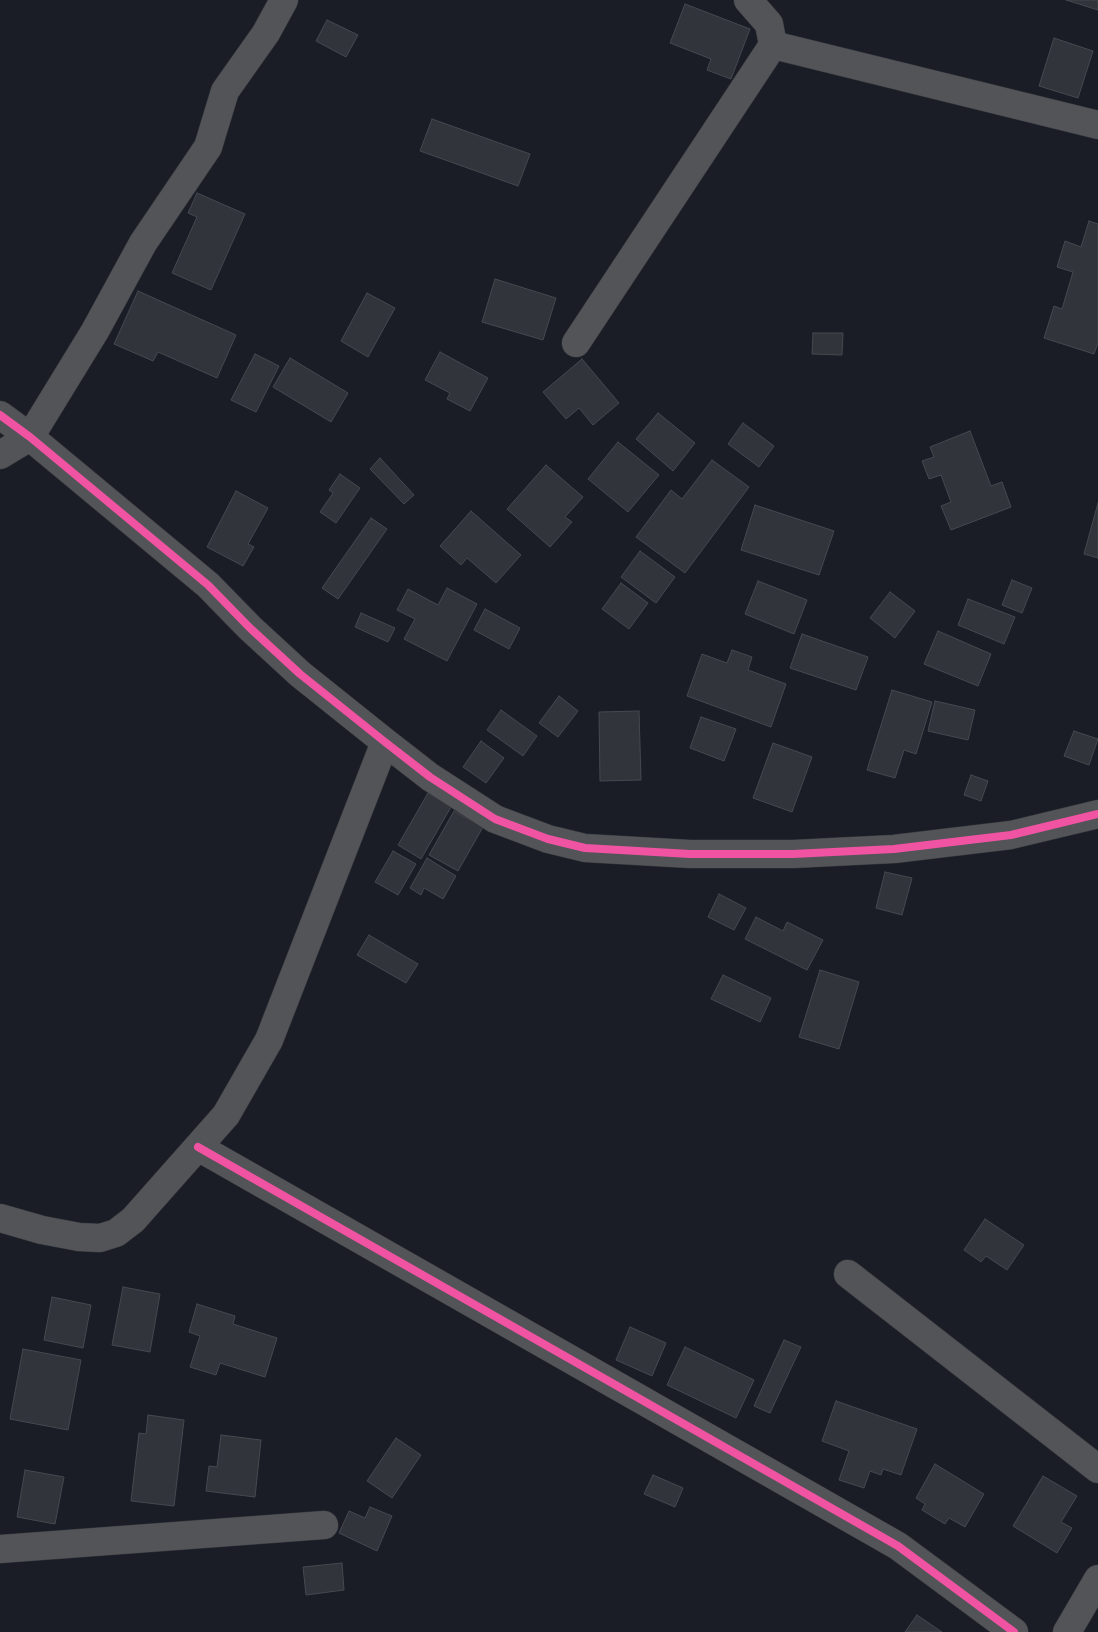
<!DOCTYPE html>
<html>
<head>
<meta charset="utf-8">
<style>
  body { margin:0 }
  canvas { display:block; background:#1a1d25 }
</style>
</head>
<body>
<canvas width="1098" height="1632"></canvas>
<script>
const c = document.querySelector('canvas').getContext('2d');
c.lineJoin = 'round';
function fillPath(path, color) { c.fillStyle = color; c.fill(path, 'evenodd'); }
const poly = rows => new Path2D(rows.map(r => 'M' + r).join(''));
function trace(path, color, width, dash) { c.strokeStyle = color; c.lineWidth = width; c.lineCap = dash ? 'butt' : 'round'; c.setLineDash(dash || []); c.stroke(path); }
const building = poly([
  [1066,0,1098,0,1098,10,1066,0],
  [685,4,750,29,731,79,707,70,711,59,670,43,685,4],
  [327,20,358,35,346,57,316,41,327,20],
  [1054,38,1093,51,1078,98,1039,86,1054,38],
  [432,119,530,154,518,186,420,151,432,119],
  [197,193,245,214,211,290,172,273,197,217,188,213,197,193],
  [1089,221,1098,224,1098,343,1094,354,1044,338,1054,306,1062,309,1073,272,1057,267,1065,241,1081,247,1089,221],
  [495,279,556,298,543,340,482,322,495,279],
  [138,291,236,335,217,378,158,352,153,361,114,344,138,291],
  [367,293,395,308,368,357,341,341,367,293],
  [813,333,843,333,842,355,812,354,813,333],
  [440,352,488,378,470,411,447,399,450,393,425,380,440,352],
  [255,354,279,366,256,412,231,400,255,354],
  [290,358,348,393,331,422,273,387,290,358],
  [582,359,619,403,593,425,579,408,566,419,543,392,582,359],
  [658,413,695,443,673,471,636,439,658,413],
  [743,423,774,446,759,467,728,444,743,423],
  [970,431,991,486,1002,482,1011,507,951,530,941,506,951,502,941,475,929,479,922,461,934,457,930,447,970,431],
  [618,442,659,475,628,512,588,479,618,442],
  [380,458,414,495,404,504,370,469,380,458],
  [712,460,749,487,685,573,636,537,671,490,682,499,712,460],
  [546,465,583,497,565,517,572,522,550,547,507,509,546,465],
  [340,474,360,488,336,523,320,512,333,493,329,490,340,474],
  [236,491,268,508,248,544,254,547,243,566,207,547,236,491],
  [1098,503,1098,558,1084,554,1098,503],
  [755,505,834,531,819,575,741,550,755,505],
  [471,511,521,555,496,583,467,558,461,565,440,546,471,511],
  [371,518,387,529,338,599,322,588,371,518],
  [640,551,675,577,656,603,621,577,640,551],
  [1012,580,1032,588,1022,613,1002,605,1012,580],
  [758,581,807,600,794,634,745,614,758,581],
  [621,583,648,603,629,629,602,609,621,583],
  [447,588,477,604,447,661,404,639,415,619,397,610,408,589,438,605,447,588],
  [890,592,915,611,895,638,870,618,890,592],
  [968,599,1015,617,1004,644,958,625,968,599],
  [485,609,520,628,509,649,474,630,485,609],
  [361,613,395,628,388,642,355,627,361,613],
  [938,631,991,654,978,686,924,664,938,631],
  [802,634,868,657,856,690,790,668,802,634],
  [732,650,752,657,748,670,786,684,771,727,687,696,702,654,727,663,732,650],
  [892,690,932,702,916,754,904,750,895,778,867,770,892,690],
  [559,696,578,711,558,737,539,723,559,696],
  [935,701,975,710,968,740,928,731,935,701],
  [501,710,537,736,523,756,487,730,501,710],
  [639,711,641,780,600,781,599,712,639,711],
  [701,717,736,729,724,761,690,748,701,717],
  [1074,731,1098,739,1089,765,1064,756,1074,731],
  [481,741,504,758,486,783,463,767,481,741],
  [773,743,812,757,792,812,753,798,773,743],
  [971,775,988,781,981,801,964,795,971,775],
  [428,793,451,807,421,859,398,845,428,793],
  [454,811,483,827,458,871,429,855,454,811],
  [393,851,416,864,398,895,375,882,393,851],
  [427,858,456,876,443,899,424,888,421,895,410,888,427,858],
  [885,872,912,878,902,915,876,908,885,872],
  [719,894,746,908,734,930,708,917,719,894],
  [756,917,783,931,787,922,823,940,807,970,745,939,756,917],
  [369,935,418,964,406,983,357,955,369,935],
  [820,970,859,982,839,1049,799,1037,820,970],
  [723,975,771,998,760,1022,711,999,723,975],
  [985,1219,1024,1245,1007,1270,986,1256,981,1262,964,1250,985,1219],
  [123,1287,160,1294,150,1352,112,1345,123,1287],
  [52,1297,91,1305,83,1348,44,1340,52,1297],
  [197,1304,235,1316,233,1324,277,1338,265,1377,220,1363,216,1375,190,1367,200,1336,189,1332,197,1304],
  [630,1327,666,1343,652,1376,616,1360,630,1327],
  [784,1340,801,1347,770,1413,754,1406,784,1340],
  [685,1347,754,1380,736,1418,667,1385,685,1347],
  [23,1349,81,1360,68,1430,10,1419,23,1349],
  [836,1401,917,1429,901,1475,883,1469,881,1475,870,1471,864,1488,839,1480,849,1451,822,1441,836,1401],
  [148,1415,184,1420,174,1506,131,1501,139,1433,146,1434,148,1415],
  [221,1435,261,1440,255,1497,206,1491,209,1466,217,1467,221,1435],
  [396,1438,421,1455,392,1498,367,1481,396,1438],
  [935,1464,984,1494,965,1527,949,1518,945,1524,922,1510,925,1504,916,1498,935,1464],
  [25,1470,64,1477,55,1524,17,1517,25,1470],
  [653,1475,683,1488,675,1507,644,1494,653,1475],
  [1043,1476,1077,1496,1061,1522,1072,1528,1057,1553,1013,1526,1043,1476],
  [370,1507,392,1516,377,1551,339,1533,349,1511,365,1518,370,1507],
  [342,1563,344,1590,306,1595,303,1567,342,1563],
  [917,1615,942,1632,905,1632,917,1615]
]);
fillPath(building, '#31343b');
trace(building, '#45484f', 1);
const minor = poly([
  [773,45,1098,125],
  [576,343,773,45,769,24,748,0],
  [0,415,30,437,208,585,250,628,300,674,385,742,430,777,495,819,548,839,585,848,690,854,793,854,894,849,1011,835,1098,814],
  [0,455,30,437,95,331,143,243,208,147,225,91,266,33,284,0],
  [198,1147,898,1546,1014,1632],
  [0,1218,42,1230,79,1237,100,1238,116,1233,133,1220,226,1115,269,1040,385,742],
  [848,1274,1098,1469],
  [0,1549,324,1525],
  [1067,1632,1098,1579]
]);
trace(minor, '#35393f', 29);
trace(minor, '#535458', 28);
trace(poly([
  [0,415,30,437,208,585,250,628,300,674,385,742,430,777,495,819,548,839,585,848,690,854,793,854,894,849,1011,835,1098,814],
  [198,1147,898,1546,1014,1632]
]), '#f153a3', 8);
</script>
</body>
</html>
